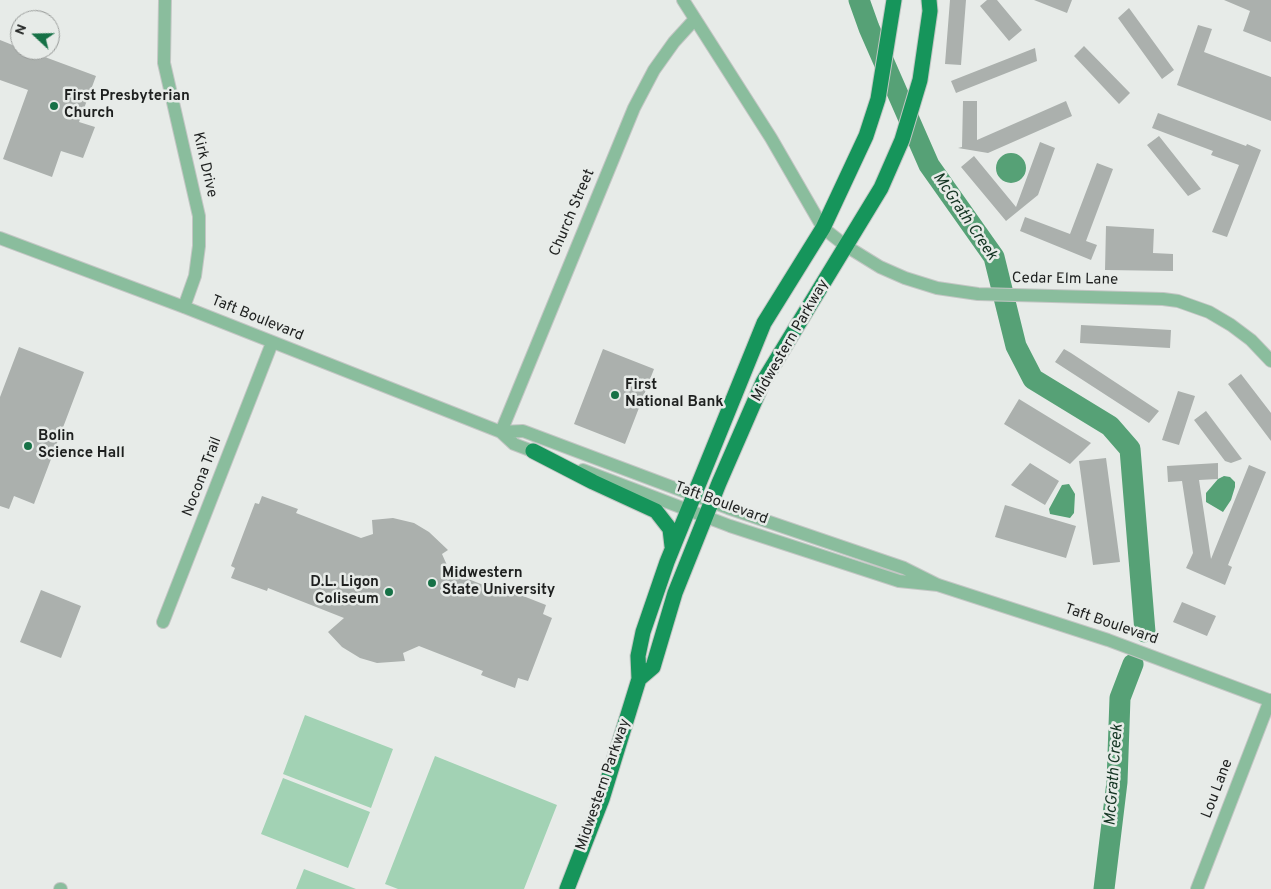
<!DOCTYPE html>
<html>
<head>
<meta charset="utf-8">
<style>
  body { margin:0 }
  #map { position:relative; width:1271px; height:889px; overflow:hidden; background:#e7ebe8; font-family:Overpass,sans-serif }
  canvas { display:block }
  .north { position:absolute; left:10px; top:10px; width:50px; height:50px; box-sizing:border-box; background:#e7ebe8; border:1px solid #979a98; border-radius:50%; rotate:291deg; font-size:14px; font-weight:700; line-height:20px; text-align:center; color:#1e201f }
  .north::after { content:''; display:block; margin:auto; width:18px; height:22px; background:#167146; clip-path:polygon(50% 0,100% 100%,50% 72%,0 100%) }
</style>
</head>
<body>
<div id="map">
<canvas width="1271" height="889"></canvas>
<div class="north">N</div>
</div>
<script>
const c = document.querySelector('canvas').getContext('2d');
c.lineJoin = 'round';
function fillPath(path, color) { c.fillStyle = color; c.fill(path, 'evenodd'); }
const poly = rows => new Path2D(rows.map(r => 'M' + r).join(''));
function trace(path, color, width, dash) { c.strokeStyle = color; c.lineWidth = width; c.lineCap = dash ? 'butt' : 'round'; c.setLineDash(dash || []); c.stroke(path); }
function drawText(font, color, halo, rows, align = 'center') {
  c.font = font + ' Overpass,sans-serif'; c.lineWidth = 5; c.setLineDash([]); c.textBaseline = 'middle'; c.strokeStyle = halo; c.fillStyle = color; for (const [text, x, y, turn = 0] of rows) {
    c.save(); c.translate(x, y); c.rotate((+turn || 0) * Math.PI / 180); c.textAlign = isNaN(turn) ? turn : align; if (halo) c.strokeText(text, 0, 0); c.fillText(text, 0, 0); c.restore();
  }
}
fillPath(poly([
  [305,715,393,749,371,808,283,774],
  [435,756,557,805,524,889,398,889,385,884],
  [283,778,370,812,348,868,261,834],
  [304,869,356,889,296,889]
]), '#a2d2b4');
fillPath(poly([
  '996 168a15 15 0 1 1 30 0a15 15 0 1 1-30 0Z',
  [1224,476,1230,477,1235,482,1235,487,1231,500,1223,512,1206,502,1206,493,1218,479],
  [1069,484,1075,494,1074,513,1070,518,1050,514,1049,509,1062,485]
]), '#56a176');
trace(poly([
  [859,0,869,28,929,165,994,257,1016,346,1033,379,1110,426,1130,449,1145,632],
  [1104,889,1117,782,1120,698,1133,664]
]), '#56a176', 21);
fillPath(poly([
  [950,0,966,0,961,65,945,64],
  [987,0,997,0,1022,30,1009,41,980,6],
  [1034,0,1072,0,1067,13],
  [1224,0,1271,0,1271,42,1243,31,1250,11],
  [1129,8,1174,70,1162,79,1118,18],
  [1198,25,1212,29,1204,52,1271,77,1271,121,1177,85],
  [0,40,20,48,20,50,26,50,96,76,79,122,95,127,83,158,61,151,52,177,3,159,28,90,0,80],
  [1084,46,1130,93,1119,104,1074,56],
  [1035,48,1037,61,956,93,951,81],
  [963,101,977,101,977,140,1066,101,1072,116,988,153,958,148,962,147],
  [1158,113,1246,146,1247,144,1261,150,1227,237,1212,232,1239,165,1211,155,1213,151,1152,128],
  [1159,136,1201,189,1188,196,1147,145],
  [1040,142,1055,148,1038,195,1006,221,961,167,974,156,1016,207],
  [1097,163,1113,169,1086,241,1097,245,1091,260,1020,231,1025,217,1070,234],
  [1106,226,1154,229,1153,253,1173,254,1173,271,1105,270],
  [1081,325,1171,330,1170,348,1080,343],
  [19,347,84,372,34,504,14,496,9,509,0,506,0,397],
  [603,349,654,369,625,444,574,424],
  [1064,349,1071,353,1159,411,1149,423,1055,362],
  [1241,374,1271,413,1271,441,1228,384],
  [1178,391,1195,396,1179,445,1162,440],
  [1019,399,1091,443,1070,464,1004,424],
  [1206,411,1242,459,1231,463,1225,461,1194,420],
  [1106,458,1120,562,1093,565,1079,461],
  [1030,463,1059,481,1045,505,1011,485],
  [1218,463,1218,479,1199,480,1211,559,1249,465,1266,472,1228,565,1232,567,1225,585,1186,568,1193,553,1182,481,1168,482,1167,466],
  [262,496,298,509,296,513,361,538,373,534,372,520,393,518,414,523,429,532,448,550,442,554,450,572,512,596,513,592,546,605,543,614,552,618,528,681,518,678,515,688,481,675,483,671,419,646,403,653,405,661,377,663,360,658,342,647,328,632,344,618,268,588,267,591,231,578,235,568,231,566,255,503,259,504],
  [1005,505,1076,526,1066,558,995,537],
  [41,590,81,606,61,658,20,642],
  [1182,602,1216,616,1207,636,1173,622]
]), '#abb0ad');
const minor = poly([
  [165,0,164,63,199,216,199,246,195,276,184,307],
  [683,0,771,138,823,228,846,246,880,267,905,278,937,288,978,294,1163,299,1178,301,1209,312,1231,325,1251,340,1271,361],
  [0,238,184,307,501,432,514,444,540,454],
  [501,432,523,431,728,508,904,568,938,585,1108,640,1271,701],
  [501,432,634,108,654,70,674,42,695,19],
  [583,470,730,526,899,581,938,585],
  [163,622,272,343],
  [60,889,61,889],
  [1197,889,1270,700]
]);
const major = poly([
  [533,451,593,482,656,511,670,529,672,546],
  [639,679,653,667,675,593,719,483,763,382,881,188,902,140,920,80,930,11,929,0],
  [567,889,602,799,639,679,638,656,643,632,667,562,764,323,823,228,866,136,878,99,894,0]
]);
trace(minor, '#c3c6c4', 14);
trace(major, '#c3c6c4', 17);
trace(minor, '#8abd9d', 12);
trace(major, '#16955b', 15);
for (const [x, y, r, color] of [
  [54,106,5,"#167146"],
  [615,395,5,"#167146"],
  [28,446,5,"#167146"],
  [432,583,5,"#167146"],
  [389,592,5,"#167146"]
]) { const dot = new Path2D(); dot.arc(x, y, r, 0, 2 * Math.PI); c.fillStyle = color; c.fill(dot); trace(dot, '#e7ebe8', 2); }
drawText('bold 15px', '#1e201f', '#e7ebe8', [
  ["First Presbyterian",64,97],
  ["Church",64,114],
  ["First",625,386],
  ["National Bank",625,403],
  ["Bolin",38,437],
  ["Science Hall",38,454],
  ["Midwestern",442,574],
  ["State University",442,591],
  ["D.L. Ligon",379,583,"right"],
  ["Coliseum",379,600,"right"]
], 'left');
drawText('15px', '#1e201f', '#e7ebe8', [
  ["Kirk Drive",204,165,77],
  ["Church Street",573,213,-67],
  ["Cedar Elm Lane",1065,280,1],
  ["Taft Boulevard",257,319,22],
  ["Midwestern Parkway",791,341,-60],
  ["Nocona Trail",203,477,-69],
  ["Taft Boulevard",721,504,20],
  ["Taft Boulevard",1111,625,19],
  ["Midwestern Parkway",604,785,-71],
  ["Lou Lane",1218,789,-69]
]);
drawText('italic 16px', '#143523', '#e7ebe8', [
  ["McGrath Creek",964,217,56],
  ["McGrath Creek",1115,775,-86]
]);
</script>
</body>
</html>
